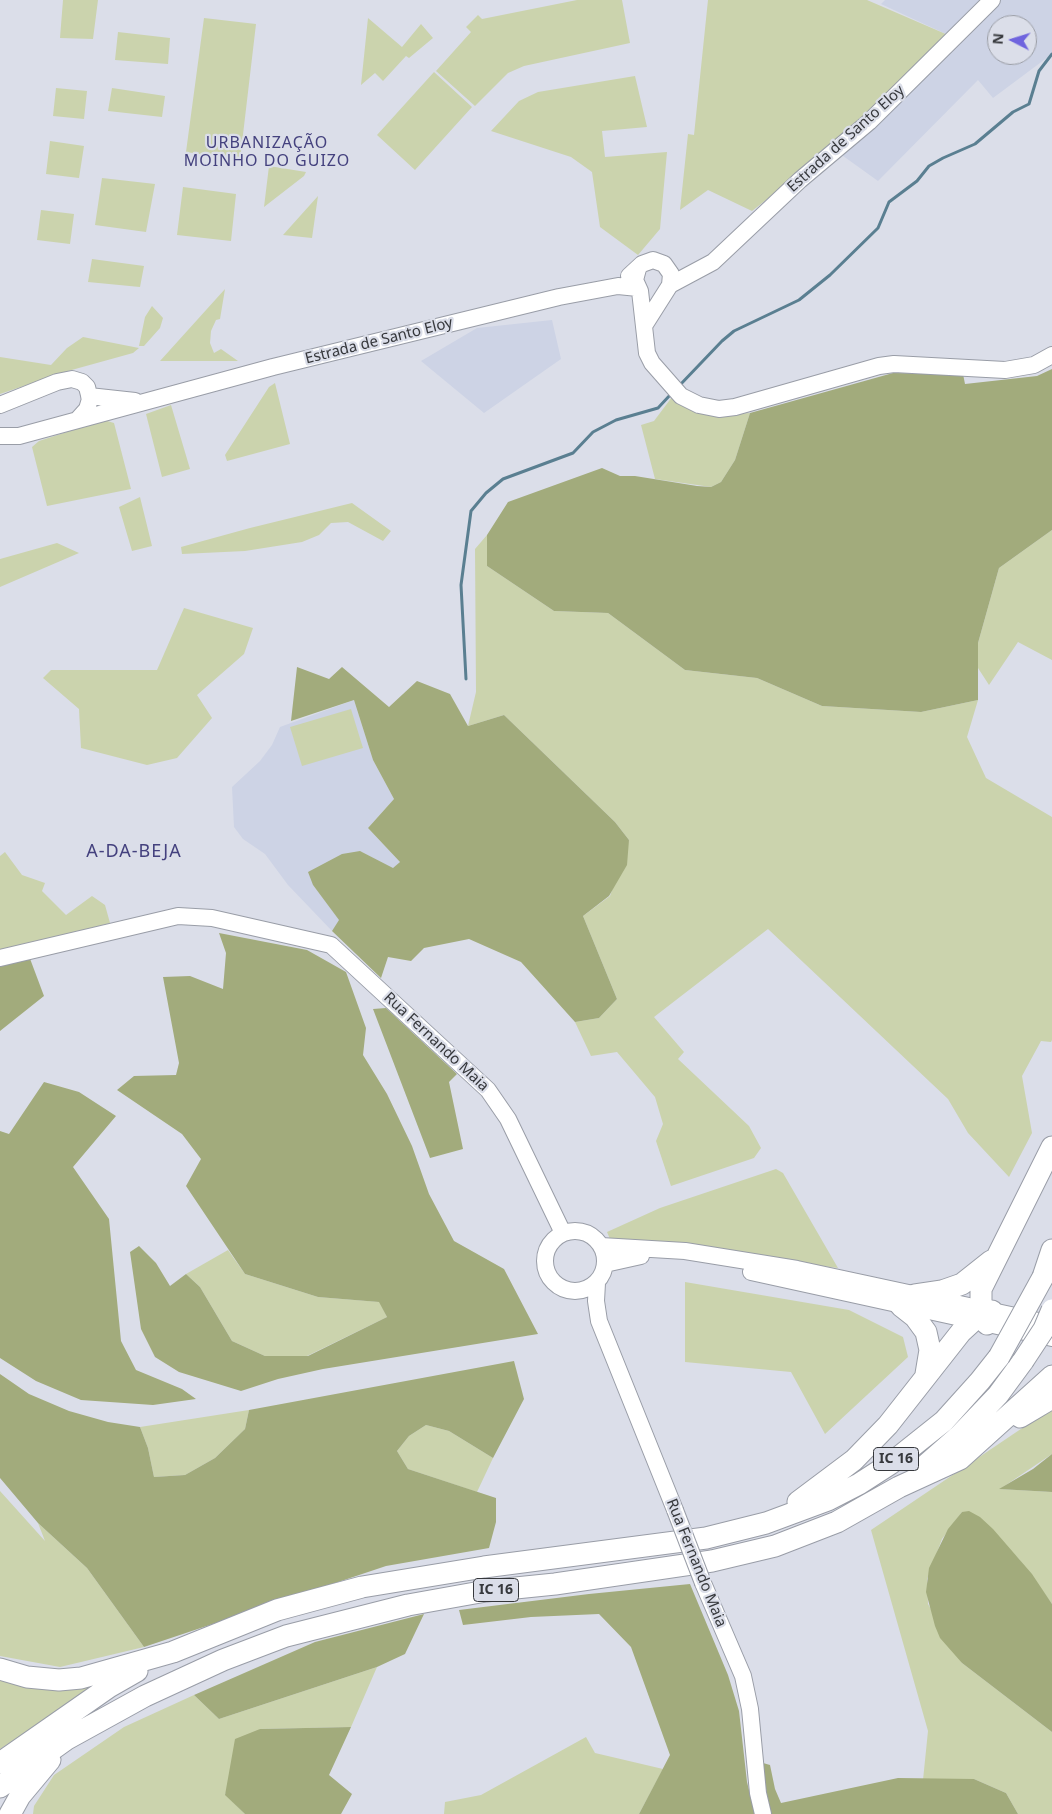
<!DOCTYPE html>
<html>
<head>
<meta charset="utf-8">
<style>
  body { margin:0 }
  #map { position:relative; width:1052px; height:1814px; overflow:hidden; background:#dbdee9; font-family:"Noto Sans",sans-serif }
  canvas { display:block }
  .north { position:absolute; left:987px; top:15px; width:50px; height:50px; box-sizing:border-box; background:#dbdee9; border:1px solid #999ca4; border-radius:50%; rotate:275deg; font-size:14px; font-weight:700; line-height:20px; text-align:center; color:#36383c }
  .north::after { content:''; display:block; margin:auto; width:18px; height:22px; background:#6f64de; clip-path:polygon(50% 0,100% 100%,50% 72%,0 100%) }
</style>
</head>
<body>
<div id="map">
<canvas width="1052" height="1814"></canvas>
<div class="north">N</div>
</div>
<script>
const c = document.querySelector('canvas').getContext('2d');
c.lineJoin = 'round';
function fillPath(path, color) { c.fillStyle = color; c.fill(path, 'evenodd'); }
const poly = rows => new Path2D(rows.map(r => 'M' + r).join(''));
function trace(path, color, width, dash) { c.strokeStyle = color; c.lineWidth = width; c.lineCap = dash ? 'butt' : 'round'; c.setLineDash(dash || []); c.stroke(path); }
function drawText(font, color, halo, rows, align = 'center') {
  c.font = font + ' "Noto Sans",sans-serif'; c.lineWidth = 4.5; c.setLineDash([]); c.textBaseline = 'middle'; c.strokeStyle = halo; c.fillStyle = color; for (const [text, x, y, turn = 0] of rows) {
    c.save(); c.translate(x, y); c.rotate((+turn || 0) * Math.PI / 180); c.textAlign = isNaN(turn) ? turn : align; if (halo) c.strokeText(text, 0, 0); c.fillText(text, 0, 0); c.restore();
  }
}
fillPath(poly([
  [885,0,1052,0,1052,54,993,98,978,80,878,181,832,148,948,35,881,4],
  [997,25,1027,25,1027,55,997,55],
  [552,320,561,359,484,413,421,361,477,328],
  [354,700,373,760,394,799,368,828,400,862,393,869,362,852,313,885,340,920,332,931,288,885,265,854,243,839,234,827,232,787,260,761,272,745,280,727]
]), '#cdd3e5');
fillPath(poly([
  [63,0,98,0,93,39,60,38],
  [577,0,622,0,630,43,524,66,508,73,475,106,436,71,471,32,466,27,478,15,482,19],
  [708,0,867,0,948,35,832,148,752,211,708,190,680,210,688,134,694,135],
  [204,18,256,24,240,160,186,152],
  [368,18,402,47,421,24,433,38,409,58,406,56,383,81,375,73,361,85],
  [118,32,170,38,168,64,115,60],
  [434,72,472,107,415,170,377,135],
  [635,76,647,127,602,131,605,157,667,152,660,229,638,255,600,227,592,172,571,157,491,131,519,101,538,92],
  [56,88,87,91,84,119,53,116],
  [112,88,165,96,162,117,108,111],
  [50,141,84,146,79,178,46,174],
  [269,166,306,172,304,176,264,207],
  [102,178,155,184,146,232,95,225],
  [183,187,236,194,231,241,177,235],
  [318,196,312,238,283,235],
  [41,210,74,214,70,244,37,240],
  [92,259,144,266,140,287,88,282],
  [225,289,220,319,216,320,211,331,210,343,214,353,221,349,238,361,160,361],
  [152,306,163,318,160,328,144,346,139,346,145,317],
  [83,337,139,348,133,353,68,371,0,394,0,357,51,365,67,348],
  [275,383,290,444,227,461,225,455,269,387],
  [672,397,730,414,750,413,735,460,721,482,711,487,655,479,641,425,654,421],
  [171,405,190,469,162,477,146,414],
  [104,420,114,423,131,489,47,506,32,447,39,441],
  [140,497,152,546,132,551,119,507],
  [352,503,391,531,383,541,348,522,331,523,319,535,302,542,245,551,182,554,181,547,250,528],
  [1052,530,1052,660,1018,642,989,685,978,668,978,643,999,568],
  [487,535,487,566,554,611,608,613,685,670,757,678,822,706,921,712,978,700,967,737,986,778,1052,817,1052,1040,1051,1042,1041,1041,1022,1076,1032,1133,1009,1177,968,1133,948,1099,768,929,654,1017,684,1052,678,1059,749,1126,761,1148,754,1158,671,1186,656,1141,663,1124,655,1097,617,1052,591,1056,575,1022,599,1018,617,999,583,916,610,896,629,840,615,822,504,715,468,726,476,692,475,549],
  [57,543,79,553,0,587,0,559],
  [184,608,253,628,244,654,197,695,212,718,177,758,147,765,81,748,79,709,43,678,51,670,157,670],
  [351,709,363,748,302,766,290,727],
  [5,852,22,875,45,883,42,891,66,915,92,896,105,905,110,923,0,952,0,856],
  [776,1169,783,1173,838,1268,610,1239,607,1232,660,1208],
  [228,1250,245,1274,318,1297,380,1302,387,1317,307,1356,265,1356,232,1341,200,1287,186,1274],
  [685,1282,849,1310,903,1337,908,1357,825,1434,791,1372,685,1362],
  [1052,1408,1052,1454,1000,1489,1052,1492,1052,1604,1018,1558,962,1512,942,1539,927,1579,928,1604,962,1663,1052,1732,1052,1814,1018,1814,1006,1793,974,1779,923,1780,928,1731,871,1530],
  [249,1410,245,1429,215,1458,185,1475,154,1477,148,1448,140,1427],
  [426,1425,449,1431,493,1458,477,1492,408,1469,397,1451,409,1436],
  [0,1491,45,1541,38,1523,87,1568,144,1647,60,1667,0,1656],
  [377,1667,351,1727,260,1729,225,1794,245,1814,33,1814,34,1806,54,1775,124,1727,194,1695,219,1719],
  [0,1674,44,1685,97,1686,0,1749],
  [586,1737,595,1753,663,1769,639,1814,444,1814,445,1802,481,1795]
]), '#cbd3ad');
fillPath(poly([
  [1052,369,1052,530,999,568,978,643,978,700,921,712,822,706,757,678,685,670,608,613,554,611,487,566,487,535,508,502,602,468,620,476,635,476,697,486,711,487,721,482,735,460,750,413,893,373,963,374,965,384,1037,376],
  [297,667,329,679,342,667,389,707,417,681,450,694,468,726,504,715,615,822,629,840,627,865,609,896,583,916,617,999,599,1018,575,1022,521,962,469,939,424,948,411,961,388,957,381,978,332,931,339,920,313,885,308,872,342,854,360,851,393,868,400,862,368,828,394,799,373,760,354,700,291,721],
  [219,933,307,950,346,972,366,1028,363,1055,387,1094,412,1146,429,1194,454,1241,504,1269,538,1334,323,1369,278,1379,241,1391,179,1372,155,1357,141,1329,130,1252,139,1246,156,1263,170,1286,186,1274,200,1287,232,1341,265,1356,308,1356,387,1317,379,1302,318,1297,245,1274,186,1186,201,1159,182,1134,117,1090,134,1076,176,1075,179,1063,163,977,190,976,223,989,226,953],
  [29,956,44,996,0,1031,0,964],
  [386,1008,457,1074,449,1082,463,1149,430,1158,373,1009],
  [44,1082,79,1092,116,1116,73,1167,109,1219,121,1341,136,1370,182,1389,196,1399,153,1405,81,1400,36,1381,0,1358,0,1131,9,1134],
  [514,1361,524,1399,493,1458,449,1431,426,1425,409,1436,397,1451,408,1469,496,1498,496,1522,489,1548,386,1566,144,1647,87,1568,38,1523,0,1478,0,1374,29,1394,69,1411,108,1422,140,1427,148,1448,154,1477,185,1475,215,1458,245,1429,249,1410],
  [1052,1454,1052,1492,999,1489,1033,1469],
  [969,1511,980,1517,993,1529,1032,1574,1052,1604,1052,1732,962,1663,940,1638,935,1626,926,1592,929,1568,948,1529,962,1512],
  [690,1584,728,1675,739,1711,747,1782,755,1814,639,1814,670,1755,631,1647,599,1614,531,1617,463,1625,459,1610,589,1594],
  [424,1614,405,1654,377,1667,219,1719,194,1695,315,1642],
  [351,1727,329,1775,352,1794,341,1814,245,1814,225,1795,235,1739,260,1729],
  [763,1763,770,1765,775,1789,781,1803,898,1778,974,1779,1006,1793,1018,1814,769,1814]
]), '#a2ab7c');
trace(poly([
  [679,386,722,341,734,331,799,300,830,275,878,228,889,202,917,181,929,166,943,158,975,144,1013,112,1029,104,1039,71,1052,54],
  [466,679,461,585,471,511,486,493,503,479,573,453,593,432,616,420,658,408,671,394]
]), '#5a7f91', 3);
const secondary = poly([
  [638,269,635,280,640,291,647,353,652,363,681,396,699,405,719,409,735,407,879,366,894,364,1005,370,1034,365,1052,355],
  [629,276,642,264,653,260,664,264,671,274,670,285,644,326],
  [670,285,713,262,800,180,869,122,992,0],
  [89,396,135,401],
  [0,405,57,382,72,379,82,382,87,387,90,399,87,409,78,419],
  [0,436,19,436,273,367,559,297,618,286,638,288],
  [0,958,178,916,212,918,331,945,488,1090,508,1119,563,1233],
  '545 1261a30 30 0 1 1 60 0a30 30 0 1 1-60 0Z',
  [601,1246,685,1251,797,1269,1052,1324],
  [605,1264,641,1256],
  [751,1272,1052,1338],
  [597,1283,596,1301,599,1321,675,1510],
  [703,1583,743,1676,750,1709,758,1793,763,1814]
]);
const highway = poly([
  [1043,1277,1052,1250],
  [915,1295,942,1291,962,1284,991,1261],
  [901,1306,915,1317,926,1332,930,1350,926,1374],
  [987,1324,981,1309,981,1289,1052,1147],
  [1020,1417,1052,1398],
  [919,1471,959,1436,998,1395,1023,1361],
  [798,1502,854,1460,888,1425,961,1332,973,1321,992,1311],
  [0,1669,27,1677,59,1680,81,1678,173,1652,277,1610,362,1587,484,1567,706,1538,766,1523,828,1500,859,1484,890,1464,944,1421,980,1381,999,1357],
  [0,1763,109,1687,137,1671],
  [0,1787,67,1739,145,1696,223,1660,286,1636,408,1605,486,1591,555,1584,712,1561,775,1546,837,1522,899,1487,960,1459,1052,1376],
  [10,1814,20,1796,50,1760]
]);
trace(secondary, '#999da7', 18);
trace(highway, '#999da7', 23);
trace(secondary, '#fff', 16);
trace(highway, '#fff', 21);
const secondaryBridge = poly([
  [675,1510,703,1583]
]);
const highwayBridge = poly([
  [999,1357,1043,1277],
  [1023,1361,1044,1329,1052,1310]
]);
trace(secondaryBridge, '#999da7', 18, []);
trace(highwayBridge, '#999da7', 23, []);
trace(secondaryBridge, '#fff', 16);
trace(highwayBridge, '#fff', 21);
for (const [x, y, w] of [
  [896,1459,45],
  [496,1590,45]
]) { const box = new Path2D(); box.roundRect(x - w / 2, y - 11.5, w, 23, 4); c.fillStyle = '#dbdee9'; c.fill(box); trace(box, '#36383c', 1); }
drawText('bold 14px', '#36383c', null, [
  ["IC 16",896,1459],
  ["IC 16",496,1590]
]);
drawText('15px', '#36383c', '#dbdee9', [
  ["Estrada de Santo Eloy",846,139,-42],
  ["Estrada de Santo Eloy",379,341,-14],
  ["Rua Fernando Maia",436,1042,43],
  ["Rua Fernando Maia",696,1563,68]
]);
c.letterSpacing = '1px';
drawText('16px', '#44417e', '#dbdee9', [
  ["URBANIZAÇÃO",267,143],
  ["MOINHO DO GUIZO",267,161]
]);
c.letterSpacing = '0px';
c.letterSpacing = '1px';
drawText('18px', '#44417e', '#dbdee9', [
  ["A-DA-BEJA",134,852]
]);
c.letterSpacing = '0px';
</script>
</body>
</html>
